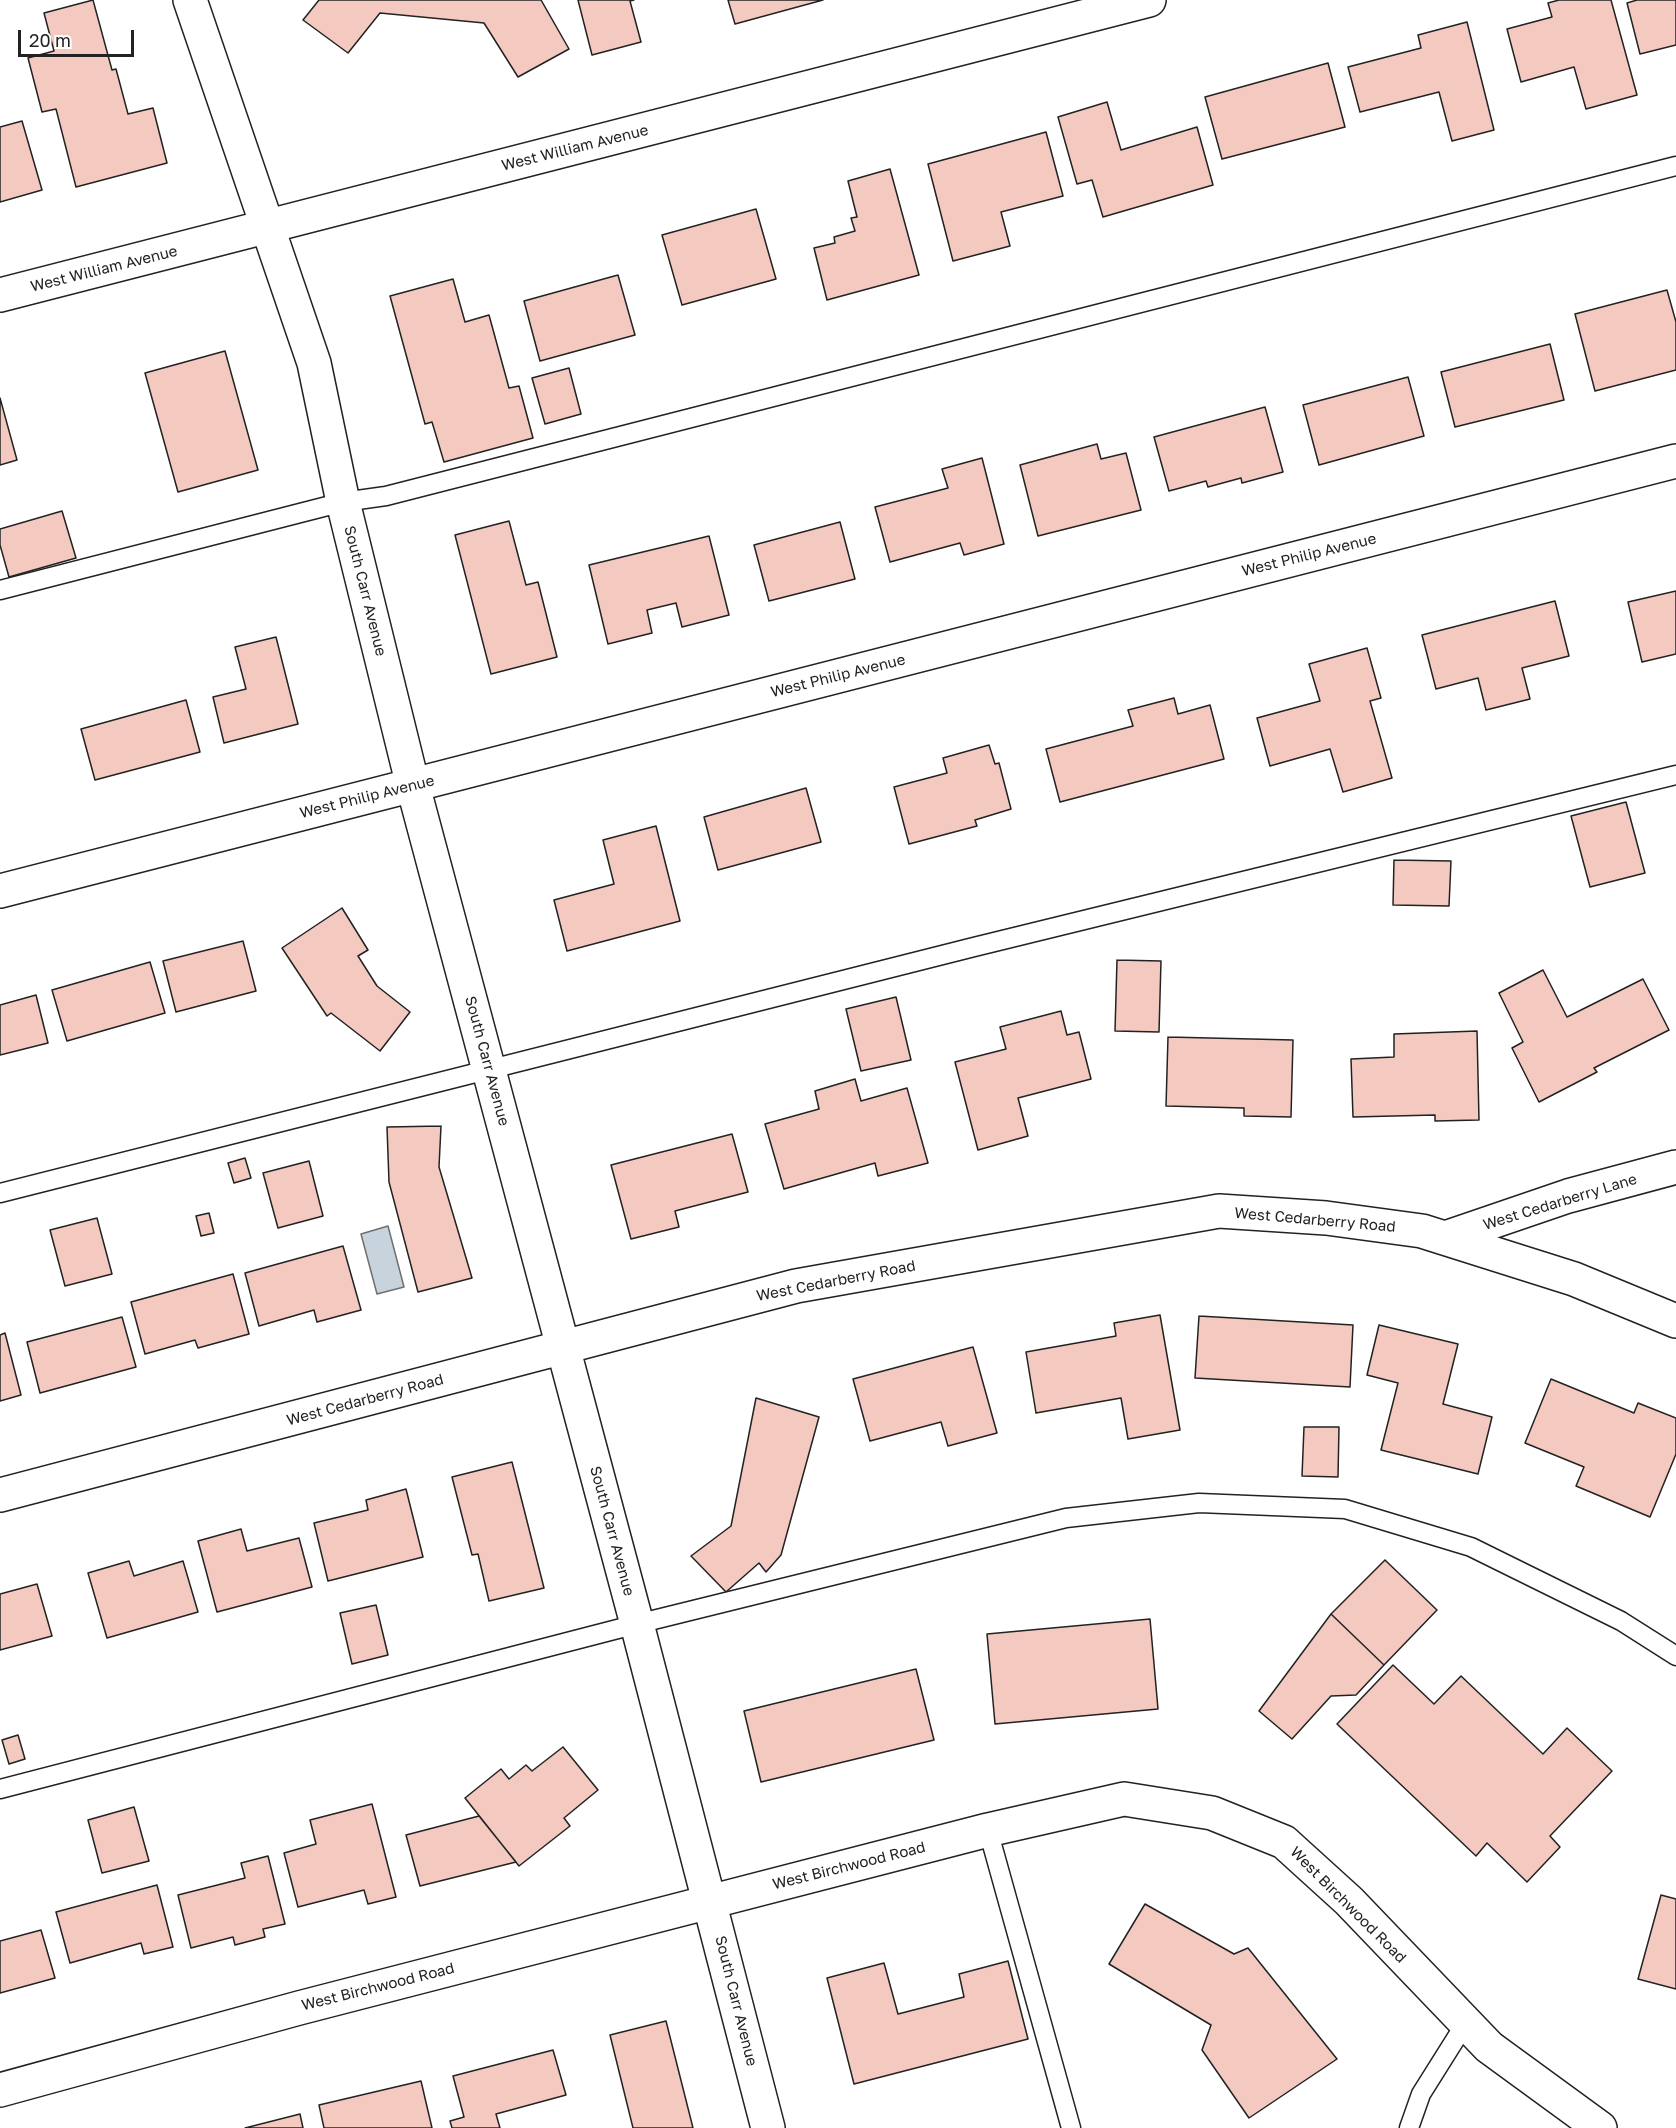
<!DOCTYPE html>
<html>
<head>
<meta charset="utf-8">
<style>
  body { margin:0 }
  #map { position:relative; width:1676px; height:2128px; overflow:hidden; background:#fff; font-family:"Golos Text",sans-serif }
  canvas { display:block }
  .scale { position:absolute; left:18px; top:30px; width:116px; height:27px; box-sizing:border-box; border:3px solid #222; border-top:0; padding-left:8px; font-size:18px; line-height:21px; white-space:nowrap; color:#222; -webkit-text-stroke:4px #fff; paint-order:stroke }
</style>
</head>
<body>
<div id="map">
<canvas width="1676" height="2128"></canvas>
<div class="scale">20 m</div>
</div>
<script>
const c = document.querySelector('canvas').getContext('2d');
c.lineJoin = 'round';
function fillPath(path, color) { c.fillStyle = color; c.fill(path, 'evenodd'); }
const poly = rows => new Path2D(rows.map(r => 'M' + r).join(''));
function trace(path, color, width, dash) { c.strokeStyle = color; c.lineWidth = width; c.lineCap = dash ? 'butt' : 'round'; c.setLineDash(dash || []); c.stroke(path); }
function drawText(font, color, halo, rows, align = 'center') {
  c.font = font + ' "Golos Text",sans-serif'; c.lineWidth = 4.5; c.setLineDash([]); c.textBaseline = 'middle'; c.strokeStyle = halo; c.fillStyle = color; for (const [text, x, y, turn = 0] of rows) {
    c.save(); c.translate(x, y); c.rotate((+turn || 0) * Math.PI / 180); c.textAlign = isNaN(turn) ? turn : align; if (halo) c.strokeText(text, 0, 0); c.fillText(text, 0, 0); c.restore();
  }
}
const water = poly([
  [388,1226,404,1287,377,1294,361,1234,388,1226]
]);
fillPath(water, '#c7d3dd');
trace(water, '#6f6f6f', 1.5);
const building = poly([
  [93,0,112,70,116,69,128,114,153,108,167,163,76,187,56,109,42,112,28,58,54,51,44,13,93,0],
  [319,0,541,0,569,49,518,77,484,23,380,13,348,53,303,20,319,0],
  [578,0,634,0,630,1,641,42,592,55,578,0],
  [728,0,823,0,735,24,728,0],
  [1559,0,1611,0,1637,95,1586,109,1574,67,1521,82,1507,29,1552,17,1548,3,1559,0],
  [1637,0,1676,0,1676,45,1640,54,1627,3,1637,0],
  [1467,22,1494,130,1452,141,1439,92,1360,112,1348,67,1421,48,1418,35,1467,22],
  [1328,63,1345,127,1222,159,1205,97,1328,63],
  [1107,102,1121,150,1197,127,1213,185,1103,217,1092,180,1077,184,1058,117,1107,102],
  [22,121,42,190,0,202,0,127,22,121],
  [1046,132,1063,196,1001,212,1010,246,953,261,928,164,1046,132],
  [890,169,919,275,827,300,814,248,835,243,834,237,855,231,851,218,857,217,848,181,890,169],
  [756,209,776,279,682,305,662,235,756,209],
  [618,275,635,335,540,361,524,301,618,275],
  [453,279,465,322,489,315,509,388,519,386,533,438,444,462,432,422,425,424,390,296,453,279],
  [1667,290,1676,322,1676,370,1595,391,1575,314,1667,290],
  [1550,344,1564,400,1455,427,1441,372,1550,344],
  [225,351,258,470,178,492,145,373,225,351],
  [569,368,581,414,545,424,532,378,569,368],
  [1408,377,1424,436,1319,465,1303,405,1408,377],
  [0,398,17,460,0,465,0,398],
  [1265,407,1283,472,1242,483,1241,478,1208,487,1206,481,1169,491,1154,437,1265,407],
  [1097,444,1101,459,1126,453,1141,510,1038,536,1020,465,1097,444],
  [982,458,1004,544,964,555,960,543,890,562,875,507,948,488,942,469,982,458],
  [62,511,76,558,9,577,0,545,0,529,62,511],
  [509,521,526,585,538,582,557,657,491,674,455,535,509,521],
  [840,522,855,579,769,601,754,545,840,522],
  [709,536,729,615,682,627,676,603,647,610,652,633,608,644,589,565,709,536],
  [1676,591,1676,654,1642,662,1628,602,1676,591],
  [1555,601,1569,656,1522,668,1530,699,1486,710,1478,678,1436,689,1422,635,1555,601],
  [276,637,298,724,224,743,213,697,246,689,235,647,276,637],
  [1367,648,1381,698,1370,701,1392,778,1343,792,1330,749,1270,766,1257,718,1320,701,1309,664,1367,648],
  [1174,698,1178,714,1210,705,1224,759,1060,802,1046,749,1133,726,1128,710,1174,698],
  [186,700,200,752,95,780,81,729,186,700],
  [989,745,995,764,999,763,1011,809,975,820,977,826,909,844,894,787,947,773,943,758,989,745],
  [806,788,821,842,718,870,704,817,806,788],
  [1626,802,1645,873,1590,887,1571,816,1626,802],
  [656,826,680,921,567,951,554,900,614,884,603,840,656,826],
  [1394,860,1451,861,1449,906,1393,905,1394,860],
  [342,908,368,950,358,956,377,986,410,1012,380,1051,331,1013,327,1016,282,948,342,908],
  [243,941,256,991,176,1012,163,961,243,941],
  [1117,960,1161,961,1159,1032,1115,1031,1117,960],
  [150,962,165,1013,67,1041,52,990,150,962],
  [1543,970,1567,1017,1643,979,1669,1030,1594,1068,1597,1072,1539,1102,1512,1048,1523,1042,1499,993,1543,970],
  [36,995,48,1043,0,1055,0,1005,36,995],
  [896,997,911,1060,861,1071,846,1009,896,997],
  [1061,1011,1067,1035,1079,1032,1091,1079,1018,1098,1028,1136,978,1150,955,1062,1006,1049,1000,1027,1061,1011],
  [1477,1031,1479,1120,1435,1121,1435,1115,1353,1117,1351,1059,1394,1057,1394,1034,1477,1031],
  [1168,1037,1293,1040,1291,1117,1244,1116,1244,1108,1166,1106,1168,1037],
  [855,1079,861,1101,907,1088,928,1163,878,1176,875,1163,784,1189,765,1124,819,1109,815,1091,855,1079],
  [441,1126,439,1167,472,1278,418,1292,389,1182,387,1127,441,1126],
  [732,1134,748,1192,675,1211,679,1227,631,1239,611,1165,732,1134],
  [245,1158,251,1178,234,1183,228,1163,245,1158],
  [309,1161,323,1216,278,1228,263,1173,309,1161],
  [209,1213,214,1233,201,1236,196,1216,209,1213],
  [97,1218,112,1274,65,1286,50,1230,97,1218],
  [343,1246,361,1310,317,1322,314,1310,259,1326,245,1273,343,1246],
  [233,1274,249,1334,198,1348,195,1340,145,1354,131,1302,233,1274],
  [1160,1315,1180,1430,1128,1439,1121,1398,1036,1413,1026,1352,1116,1336,1114,1323,1160,1315],
  [1199,1316,1353,1325,1350,1387,1195,1378,1199,1316],
  [122,1317,136,1367,40,1393,27,1342,122,1317],
  [1379,1325,1458,1344,1443,1404,1492,1417,1478,1474,1381,1450,1398,1383,1367,1375,1379,1325],
  [5,1333,21,1395,0,1401,0,1335,5,1333],
  [973,1347,997,1433,948,1446,941,1422,870,1441,853,1379,973,1347],
  [1551,1379,1634,1413,1638,1403,1676,1418,1676,1454,1650,1517,1576,1486,1584,1467,1525,1443,1551,1379],
  [756,1398,819,1417,781,1555,766,1572,759,1563,726,1592,691,1556,731,1526,756,1398],
  [1304,1427,1339,1427,1338,1477,1302,1476,1304,1427],
  [512,1462,544,1588,489,1601,478,1554,472,1555,452,1477,512,1462],
  [406,1489,423,1557,328,1581,314,1523,368,1510,366,1500,406,1489],
  [241,1529,247,1551,299,1538,312,1587,217,1612,198,1541,241,1529],
  [1385,1560,1437,1610,1384,1665,1331,1614,1385,1560],
  [129,1561,134,1576,183,1561,198,1612,107,1638,88,1573,129,1561],
  [37,1584,52,1636,0,1650,0,1594,37,1584],
  [376,1605,388,1655,352,1664,340,1613,376,1605],
  [1331,1614,1384,1665,1356,1695,1331,1696,1292,1739,1259,1711,1331,1614],
  [1150,1619,1158,1709,995,1724,987,1634,1150,1619],
  [1393,1665,1434,1704,1461,1676,1543,1754,1567,1728,1612,1771,1550,1836,1560,1847,1527,1882,1487,1843,1476,1856,1337,1724,1393,1665],
  [916,1669,934,1740,761,1782,744,1711,916,1669],
  [18,1735,25,1759,9,1764,2,1740,18,1735],
  [563,1747,598,1790,564,1818,570,1826,519,1866,465,1798,501,1769,509,1779,526,1765,532,1771,563,1747],
  [372,1804,396,1897,368,1904,364,1890,298,1907,284,1853,316,1844,310,1820,372,1804],
  [134,1807,149,1861,102,1873,88,1820,134,1807],
  [479,1816,516,1862,420,1886,406,1835,479,1816],
  [268,1856,285,1924,263,1929,265,1937,235,1945,233,1937,191,1948,178,1895,245,1878,241,1863,268,1856],
  [157,1885,173,1947,144,1954,141,1943,70,1963,56,1912,157,1885],
  [1661,1895,1676,1899,1676,1989,1638,1979,1661,1895],
  [1145,1904,1234,1954,1248,1948,1337,2059,1249,2118,1202,2050,1211,2025,1109,1964,1145,1904],
  [41,1930,55,1978,0,1993,0,1941,41,1930],
  [1008,1961,1028,2039,854,2084,827,1978,884,1963,898,2014,964,1997,959,1974,1008,1961],
  [666,2021,693,2128,633,2128,610,2035,666,2021],
  [553,2050,566,2095,496,2114,500,2128,452,2128,450,2121,464,2117,453,2076,553,2050],
  [421,2081,432,2128,324,2128,319,2105,421,2081],
  [300,2114,303,2128,245,2128,300,2114]
]);
fillPath(building, '#f3c9c0');
trace(building, '#222', 1.5);
const lane = poly([
  [0,590,343,502,386,496,1676,166],
  [0,1193,974,947,1676,775],
  [0,1789,637,1624,1066,1518,1199,1503,1345,1509,1471,1547,1621,1621,1676,1656],
  [988,1830,1071,2128],
  [1409,2128,1421,2094,1465,2024]
]);
const street = poly([
  [190,0,314,363,343,502,413,786,637,1624,768,2128],
  [0,295,1149,0],
  [1445,1238,1568,1196,1676,1167],
  [0,1495,796,1286,1219,1211,1326,1218,1422,1231,1574,1279,1676,1321],
  [0,2090,299,2008,988,1830,1124,1799,1212,1813,1284,1842,1349,1901,1489,2047,1600,2128]
]);
const secondary = poly([
  [0,891,1676,461]
]);
trace(lane, '#222', 21);
trace(street, '#222', 36);
trace(secondary, '#222', 36);
trace(lane, '#fff', 18);
trace(street, '#fff', 33);
trace(secondary, '#fff', 33);
drawText('15px', '#222', '#fff', [
  ["West William Avenue",575,148,-14],
  ["West William Avenue",104,269,-14],
  ["West Philip Avenue",1309,555,-14],
  ["South Carr Avenue",365,591,76],
  ["West Philip Avenue",838,676,-14],
  ["West Philip Avenue",367,797,-14],
  ["South Carr Avenue",487,1061,75],
  ["West Cedarberry Lane",1560,1202,-17],
  ["West Cedarberry Road",1315,1220,5],
  ["West Cedarberry Road",836,1281,-11],
  ["West Cedarberry Road",365,1400,-15],
  ["South Carr Avenue",612,1531,75],
  ["West Birchwood Road",849,1866,-14],
  ["West Birchwood Road",1348,1905,45],
  ["West Birchwood Road",378,1987,-14],
  ["South Carr Avenue",736,2001,76]
]);
</script>
</body>
</html>
